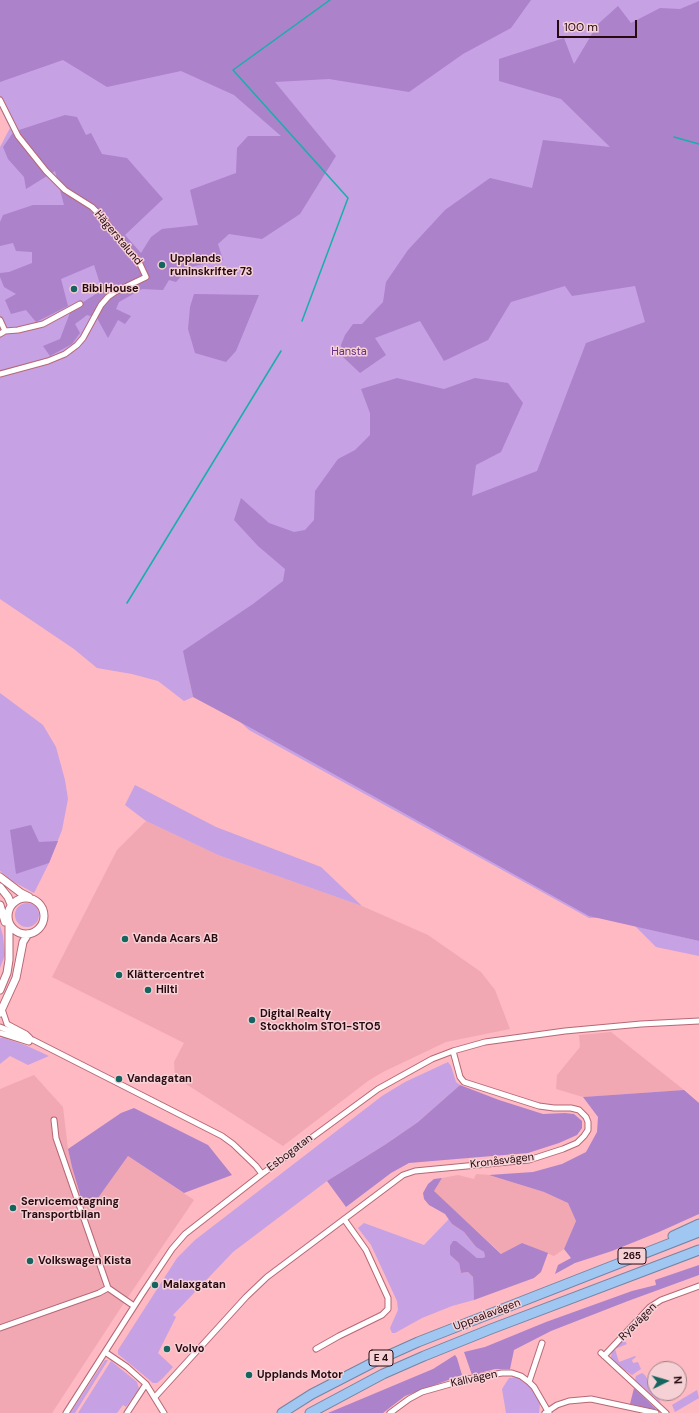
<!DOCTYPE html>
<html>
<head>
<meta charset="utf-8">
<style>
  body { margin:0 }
  #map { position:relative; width:699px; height:1413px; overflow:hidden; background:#feb9c2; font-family:"DM Sans",sans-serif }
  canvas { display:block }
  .north { position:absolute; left:647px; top:1361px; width:40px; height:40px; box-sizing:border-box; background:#f5d1d5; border:1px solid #a38186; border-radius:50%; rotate:85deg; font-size:11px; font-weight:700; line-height:16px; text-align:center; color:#270910 }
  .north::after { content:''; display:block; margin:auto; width:14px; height:18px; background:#166460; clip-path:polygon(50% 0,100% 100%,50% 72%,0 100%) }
  .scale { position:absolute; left:557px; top:20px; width:80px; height:18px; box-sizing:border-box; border:2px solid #270910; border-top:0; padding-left:5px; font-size:12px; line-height:14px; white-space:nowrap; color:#270910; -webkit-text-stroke:3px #f5d1d5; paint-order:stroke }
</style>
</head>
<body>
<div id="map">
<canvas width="699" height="1413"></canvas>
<div class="north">N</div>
<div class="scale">100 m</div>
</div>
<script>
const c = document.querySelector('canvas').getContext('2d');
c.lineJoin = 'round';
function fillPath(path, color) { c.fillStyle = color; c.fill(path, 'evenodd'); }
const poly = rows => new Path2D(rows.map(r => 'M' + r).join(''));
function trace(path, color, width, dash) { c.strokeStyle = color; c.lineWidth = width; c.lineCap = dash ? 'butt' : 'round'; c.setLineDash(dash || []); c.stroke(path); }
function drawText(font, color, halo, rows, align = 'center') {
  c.font = font + ' "DM Sans",sans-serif'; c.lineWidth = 3; c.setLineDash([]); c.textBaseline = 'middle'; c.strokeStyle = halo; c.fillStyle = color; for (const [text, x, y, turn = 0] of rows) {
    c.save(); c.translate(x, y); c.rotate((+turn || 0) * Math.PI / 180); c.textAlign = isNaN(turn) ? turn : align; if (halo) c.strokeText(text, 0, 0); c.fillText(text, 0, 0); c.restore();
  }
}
fillPath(poly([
  [146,821,218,855,362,906,428,935,481,972,495,990,510,1029,446,1042,383,1072,368,1081,283,1146,175,1077,174,1062,184,1043,52,977,117,850],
  [611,1032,684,1090,583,1097,556,1089,557,1075,580,1047,579,1035],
  [34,1075,63,1107,68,1149,72,1167,87,1201,98,1198,128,1156,194,1200,122,1306,52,1413,0,1413,0,1089],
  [476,1174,489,1175,544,1192,568,1203,576,1221,564,1249,554,1256,522,1243,502,1254,433,1191,442,1178,458,1175,474,1179]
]), '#f1a8b2');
fillPath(poly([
  [0,0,699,0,699,917,589,918,249,730,188,673,193,697,184,701,158,681,132,674,97,668,74,649,0,599,0,147,10,128,0,108],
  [0,693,43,725,56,747,65,780,68,799,62,830,49,863,34,893,12,881,0,871],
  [135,785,216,827,321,867,362,906,218,855,146,821,125,805],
  '15 915a12 12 0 1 1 24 0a12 12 0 1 1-24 0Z',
  [0,925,3,936,5,955,0,968],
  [635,926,699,941,699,956,656,947],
  [0,1038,4,1038,25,1045,49,1056,28,1065,10,1056,0,1064],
  [448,1062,451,1066,456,1082,460,1085,418,1122,386,1144,327,1181,233,1252,173,1315,176,1317,158,1353,173,1367,162,1379,157,1383,153,1383,118,1354,118,1350,177,1258,195,1240,382,1096,405,1082],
  [449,1219,452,1224,464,1232,476,1247,484,1252,485,1257,482,1258,477,1258,472,1254,450,1255,459,1263,461,1273,468,1272,473,1277,474,1300,452,1306,422,1318,395,1333,392,1333,390,1328,398,1310,397,1301,371,1245,358,1228,364,1223,424,1245],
  [622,1340,624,1340,627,1344,615,1349,619,1362,635,1356,636,1357,632,1360,633,1363,638,1362,641,1369,632,1375,621,1368,612,1360,611,1357,612,1351],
  [105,1360,108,1360,75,1413,70,1413],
  [111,1361,137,1382,139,1389,126,1407,123,1405,117,1413,78,1413],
  [642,1373,645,1375,661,1403,635,1380,636,1376],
  [517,1377,526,1382,534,1391,540,1404,539,1413,506,1413,502,1389,509,1378],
  [697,1390,699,1398,675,1412,672,1405]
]), '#c6a1e3');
fillPath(poly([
  [0,0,531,0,511,28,463,54,409,92,329,79,275,82,336,156,300,214,262,239,229,234,218,244,223,260,190,267,176,282,169,280,163,290,142,289,119,302,116,309,131,316,125,324,118,320,108,338,103,329,97,318,87,315,75,324,80,333,72,344,50,356,43,346,60,339,71,310,102,290,94,265,61,279,68,306,36,322,26,310,11,314,5,300,16,294,4,287,0,277,0,273,9,272,32,263,32,252,16,251,13,243,0,246,0,222,3,215,33,205,64,205,55,171,26,189,24,177,8,159,3,147,12,134,19,130,65,115,77,117,86,135,91,133,102,154,127,158,163,199,125,235,141,253,151,237,162,229,198,225,190,190,236,173,237,148,248,136,281,136,234,95,181,71,107,87,63,60,0,82],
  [699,1,699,941,589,916,251,728,193,697,183,651,253,604,283,581,285,569,258,546,234,520,241,498,269,523,294,532,305,530,314,520,315,491,338,459,355,450,370,435,370,413,361,389,397,378,444,389,475,378,508,383,523,403,501,452,476,465,472,496,537,471,586,343,645,322,635,286,572,296,565,286,511,302,488,340,444,361,420,321,375,338,386,355,360,373,343,357,341,345,345,335,353,324,362,324,383,302,386,282,408,250,445,210,490,178,532,188,543,140,610,147,561,99,499,81,499,59,564,38,574,64,598,24,618,6,631,23,660,8,680,9],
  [194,294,259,295,236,351,226,362,195,353,188,329,190,307],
  [31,825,39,842,58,841,49,863,16,874,10,830],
  [460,1085,499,1100,543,1114,565,1113,574,1114,582,1121,582,1128,577,1135,559,1143,528,1153,409,1163,391,1173,346,1207,327,1181,386,1144,418,1122],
  [684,1090,699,1103,699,1214,659,1232,612,1251,575,1263,555,1274,558,1265,571,1258,564,1249,576,1221,568,1203,544,1192,489,1175,533,1172,562,1164,586,1152,597,1132,598,1117,583,1097],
  [134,1108,208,1145,232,1175,184,1193,128,1156,98,1198,87,1201,82,1201,72,1167,68,1149,121,1113],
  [442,1178,434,1191,501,1254,522,1243,548,1253,541,1272,534,1278,474,1300,473,1277,468,1272,461,1273,459,1263,450,1255,450,1246,453,1241,456,1241,477,1258,482,1258,485,1257,484,1252,476,1247,464,1232,452,1224,445,1214,429,1205,424,1199,423,1193,428,1184,434,1179],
  [699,1265,699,1275,628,1301,551,1331,514,1350,510,1369,495,1369,472,1375,464,1352,485,1347,546,1322,632,1291,656,1285,655,1280],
  [455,1355,457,1358,462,1375,405,1396,383,1413,328,1413,433,1369],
  [634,1388,656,1409,656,1410,630,1404]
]), '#ac82cb');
trace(poly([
  [674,137,699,144],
  [302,321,348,198,233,70,330,0],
  [127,603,281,351]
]), '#17afa9', 1.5);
const street = poly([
  [0,100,18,136,46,171,65,190,92,207,98,213,139,262,146,277,115,292,108,297,101,305,83,338,77,345,65,354,48,361,0,374],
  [0,320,5,331],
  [0,334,5,331,18,330,43,324,80,304],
  [2,1009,7,1024,26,1034,30,1038],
  [0,1027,33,1040,222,1136,233,1144,256,1166,262,1174],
  [0,1033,29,1042],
  [54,1120,56,1138,108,1288,134,1306],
  [0,1328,99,1293,108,1288],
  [316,1349,339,1336,382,1315,388,1309,388,1298,366,1250,344,1219],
  [105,1352,127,1367,146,1384,164,1413],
  [601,1353,666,1413],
  [604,1356,650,1307,661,1300,699,1286],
  [529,1382,542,1343],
  [155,1397,246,1297,267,1277,403,1175,415,1171,529,1160,563,1149,577,1143,584,1136,588,1130,588,1122,586,1117,579,1110,571,1108,554,1108,539,1106,464,1082,460,1077,453,1051],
  [66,1413,142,1294,172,1249,185,1234,262,1174,378,1089,432,1059,453,1051,485,1042,565,1031,641,1024,699,1021],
  [127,1413,146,1384],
  [390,1413,409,1399,422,1392,468,1379,502,1373,512,1373,521,1376,529,1382,534,1387,549,1413],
  [545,1413,557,1405,569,1401,591,1399,656,1413]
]);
const secondary = poly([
  [0,877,21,893,29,897],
  [0,887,8,897,11,904],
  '8 916a18 18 0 1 1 36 0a18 18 0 1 1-36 0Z',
  [0,905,5,922],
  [0,990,7,973,9,960,9,924],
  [0,1013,16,978,23,942,28,934]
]);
const highway = poly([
  [673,1236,699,1224],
  [282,1413,312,1394,378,1360,418,1342,699,1232],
  [310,1413,383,1374,424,1356,491,1329,699,1250]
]);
trace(street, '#b66875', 7);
trace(secondary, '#b66875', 9);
trace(highway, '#7584a2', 11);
trace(street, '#fff', 5);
trace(secondary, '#fff', 7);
trace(highway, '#9fc7f1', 9);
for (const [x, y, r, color] of [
  [162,265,4,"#166460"],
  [74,289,4,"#166460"],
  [125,939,4,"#166460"],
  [119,975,4,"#166460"],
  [148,990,4,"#166460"],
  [252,1020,4,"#166460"],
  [119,1079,4,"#166460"],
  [13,1208,4,"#166460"],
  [30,1261,4,"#166460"],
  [155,1285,4,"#166460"],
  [167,1349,4,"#166460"],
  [249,1375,4,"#166460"]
]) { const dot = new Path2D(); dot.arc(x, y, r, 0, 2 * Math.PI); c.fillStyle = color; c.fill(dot); trace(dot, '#f5d1d5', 1.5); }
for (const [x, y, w] of [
  [632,1256,28],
  [381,1358,24]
]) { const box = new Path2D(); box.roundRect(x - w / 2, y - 8, w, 16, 3); c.fillStyle = '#f5d1d5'; c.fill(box); trace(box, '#270910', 1); }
drawText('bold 10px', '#270910', null, [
  ["265",632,1256],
  ["E 4",381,1358]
]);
drawText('11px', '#270910', '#f5d1d5', [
  ["Hägerstalund",118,238,50],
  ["Esbogatan",290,1153,-37],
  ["Kronåsvägen",502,1161,-7],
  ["Uppsalavägen",487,1315,-21],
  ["Ryavägen",638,1322,-45],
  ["Källvägen",474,1379,-12]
]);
drawText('bold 11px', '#270910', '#f5d1d5', [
  ["Upplands",170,259],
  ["runinskrifter 73",170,272],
  ["Bibi House",82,289],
  ["Vanda Acars AB",133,939],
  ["Klättercentret",127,975],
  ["Hilti",156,990],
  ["Digital Realty",260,1014],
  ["Stockholm STO1-STO5",260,1027],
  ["Vandagatan",127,1079],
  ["Servicemotagning",21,1202],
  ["Transportbilan",21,1215],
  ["Volkswagen Kista",38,1261],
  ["Malaxgatan",163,1285],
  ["Volvo",175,1349],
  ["Upplands Motor",257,1375]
], 'left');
drawText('11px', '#642d85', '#f5d1d5', [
  ["Hansta",349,352]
]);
</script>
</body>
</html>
